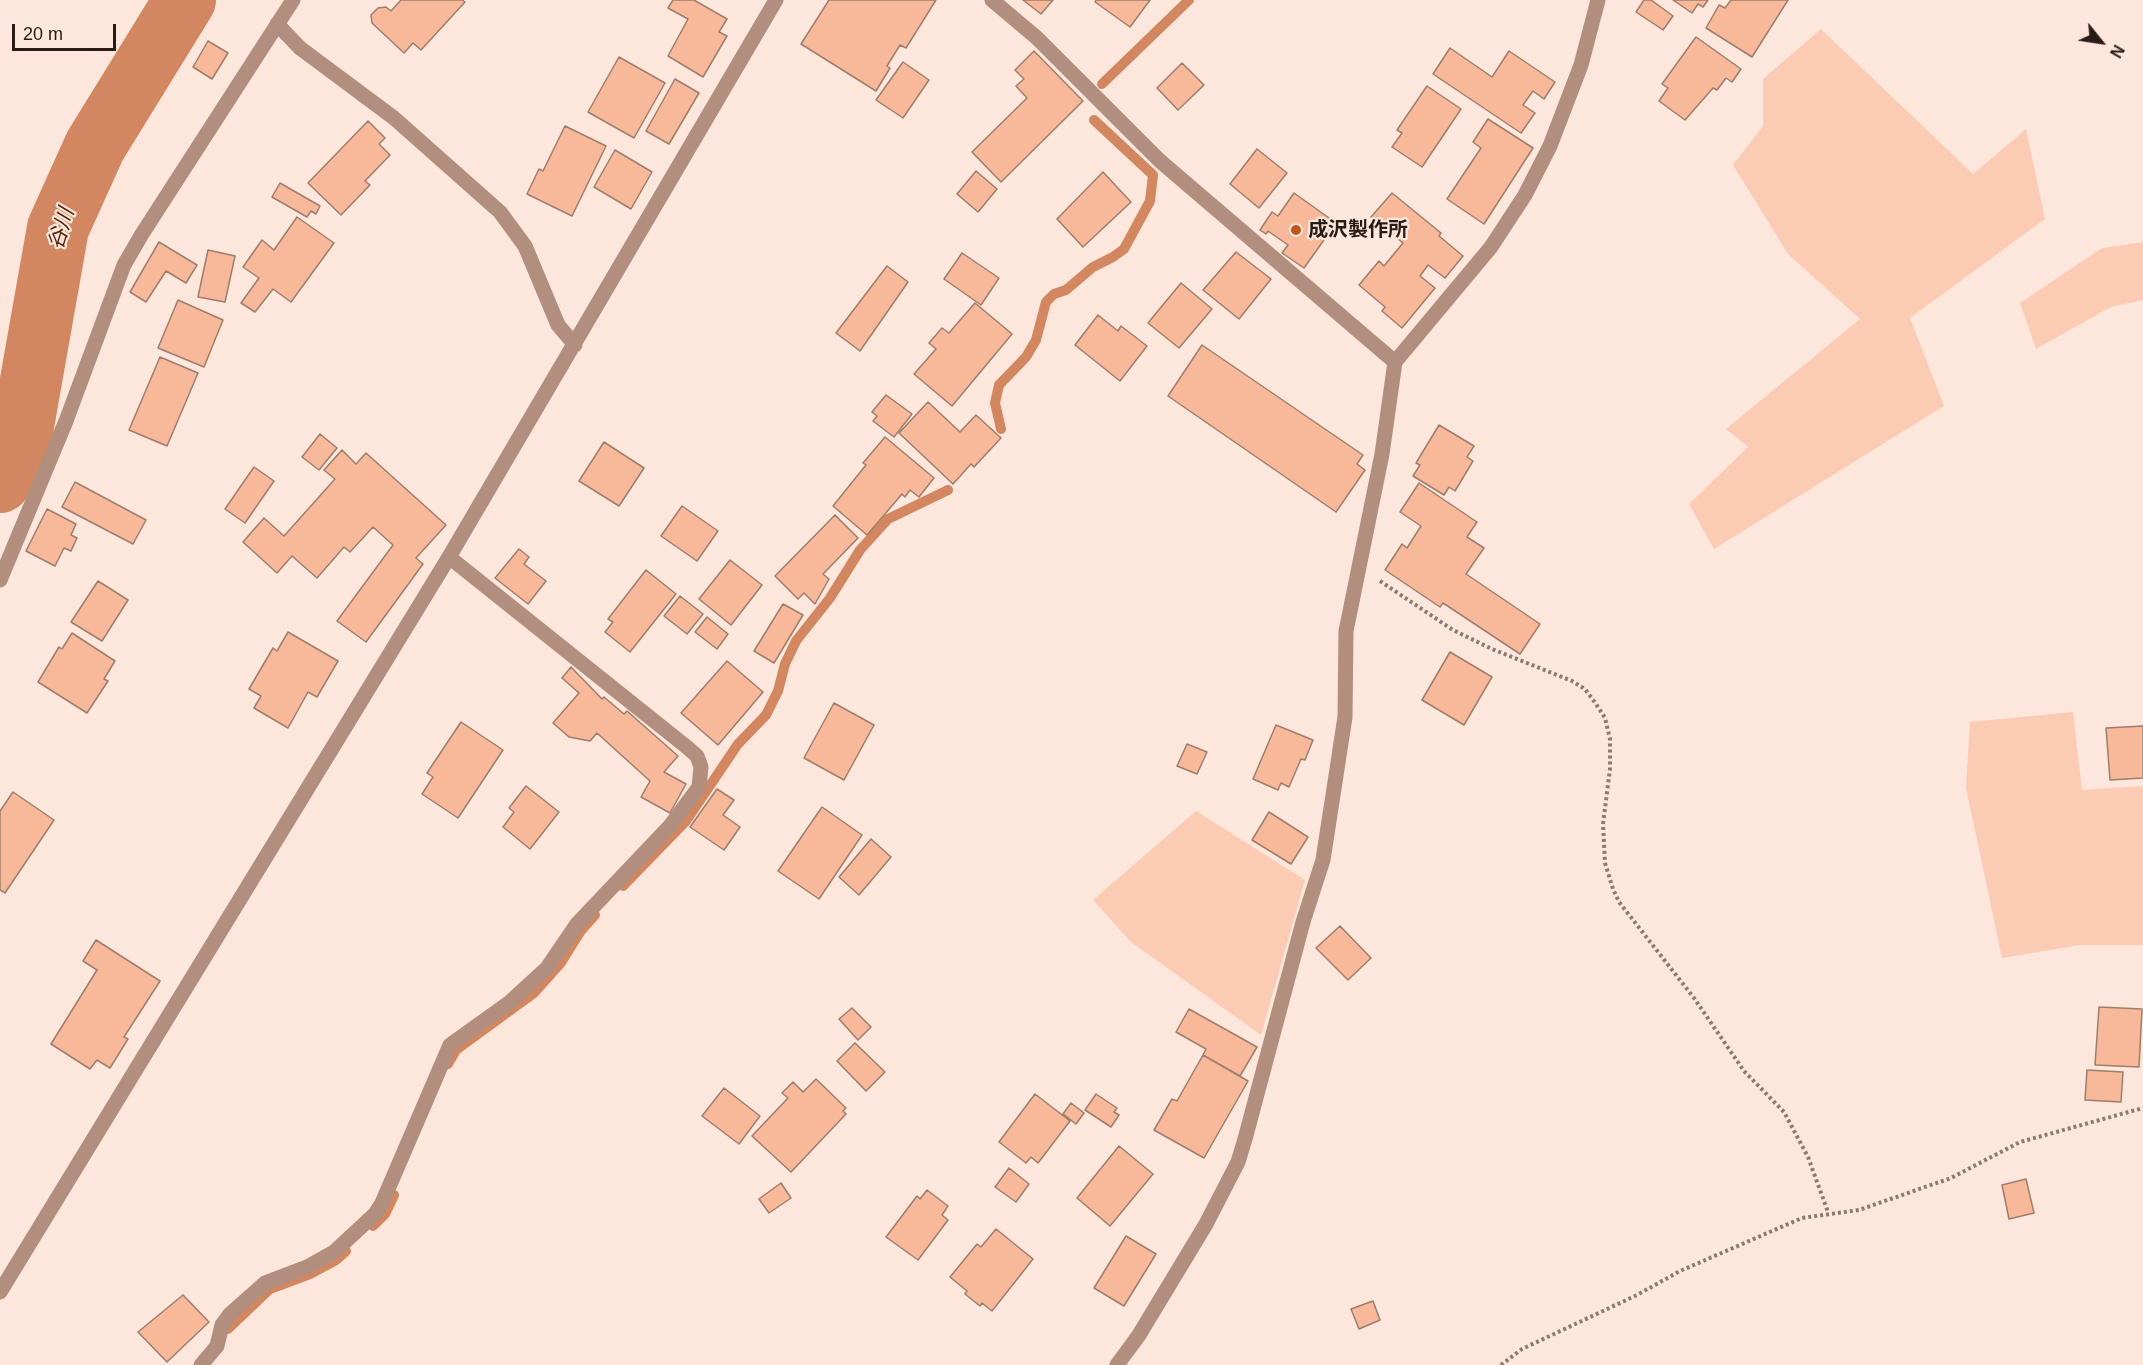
<!DOCTYPE html>
<html>
<head>
<meta charset="utf-8">
<style>
  body { margin:0 }
  #map { position:relative; width:2143px; height:1365px; overflow:hidden; background:#fde6db; font-family:Arial,sans-serif }
  canvas { display:block }
  .north { position:absolute; left:2071px; top:12px; width:60px; height:60px; -webkit-text-stroke:4px #fde6db; paint-order:stroke; rotate:120deg; font-size:16px; font-weight:700; line-height:24px; text-align:center; color:#281b14 }
  .north::after { content:''; display:block; margin:auto; width:21px; height:27px; background:#281b14; clip-path:polygon(50% 0,100% 100%,50% 72%,0 100%) }
  .scale { position:absolute; left:12px; top:24px; width:104px; height:27px; box-sizing:border-box; border:3px solid #281b14; border-top:0; padding-left:8px; font-size:18px; line-height:21px; white-space:nowrap; color:#281b14; -webkit-text-stroke:4px #fde6db; paint-order:stroke }
</style>
</head>
<body>
<div id="map">
<canvas width="2143" height="1365"></canvas>
<div class="north">N</div>
<div class="scale">20 m</div>
</div>
<script>
const c = document.querySelector('canvas').getContext('2d');
c.lineJoin = 'round';
function fillPath(path, color) { c.fillStyle = color; c.fill(path, 'evenodd'); }
const poly = rows => new Path2D(rows.map(r => 'M' + r).join(''));
function trace(path, color, width, dash) { c.strokeStyle = color; c.lineWidth = width; c.lineCap = dash ? 'butt' : 'round'; c.setLineDash(dash || []); c.stroke(path); }
function drawText(font, color, halo, rows, align = 'center') {
  c.font = font + ' Arial,"Noto Sans JP",sans-serif'; c.lineWidth = 4.5; c.setLineDash([]); c.textBaseline = 'middle'; c.strokeStyle = halo; c.fillStyle = color; for (const [text, x, y, turn = 0] of rows) {
    c.save(); c.translate(x, y); c.rotate((+turn || 0) * Math.PI / 180); c.textAlign = isNaN(turn) ? turn : align; if (halo) c.strokeText(text, 0, 0); c.fillText(text, 0, 0); c.restore();
  }
}
fillPath(poly([
  [1821,29,1973,174,2026,129,2045,219,1910,318,1944,406,1714,549,1689,504,1748,447,1726,429,1860,319,1788,254,1733,165,1763,126,1763,79],
  [2143,242,2143,300,2111,307,2036,349,2020,303,2102,248],
  [2073,712,2082,790,2143,786,2143,945,2080,945,2002,958,1966,788,1970,722],
  [1196,811,1305,880,1261,1035,1131,942,1093,900]
]), '#fccbb4');
trace(poly([
  [1102,84,1189,0],
  [1001,429,995,403,999,385,1026,357,1036,340,1046,302,1054,294,1066,290,1093,267,1113,257,1124,249,1150,201,1153,175,1094,120],
  [623,886,686,821,738,744,766,715,778,691,785,664,796,641,830,598,860,550,888,519,948,490],
  [448,1064,456,1050,534,993,560,964,580,932,595,915],
  [373,1226,385,1214,394,1195],
  [228,1329,270,1289,310,1274,336,1260,346,1251]
]), '#d38761', 10);
trace(poly([
  [0,482,21,437,58,228,95,146,185,0]
]), '#d38761', 62);
const building = poly([
  [401,0,462,0,465,2,421,50,413,43,404,53,372,23,371,15,378,8,386,7,391,11,401,0],
  [673,0,694,0,727,19,719,32,727,36,703,77,668,56,688,19,668,8,673,0],
  [829,0,936,0,906,48,900,45,887,66,890,68,876,91,801,44,829,0],
  [1023,0,1053,0,1041,14,1023,0],
  [1096,0,1150,0,1130,27,1095,2,1096,0],
  [1644,0,1651,0,1673,16,1663,30,1636,12,1644,0],
  [1673,0,1708,0,1703,7,1698,4,1692,13,1673,0],
  [1731,0,1788,0,1752,57,1706,28,1719,5,1725,8,1731,0],
  [1696,37,1741,69,1732,82,1726,78,1717,90,1713,88,1685,120,1659,101,1668,88,1662,84,1696,37],
  [208,41,228,53,212,79,193,67,208,41],
  [1450,48,1492,77,1509,51,1555,82,1544,99,1533,91,1523,105,1535,113,1521,133,1433,74,1450,48],
  [1034,51,1083,101,1001,182,972,152,1027,98,1016,86,1024,79,1015,70,1034,51],
  [619,57,665,83,634,138,588,112,619,57],
  [903,62,929,80,903,118,876,100,903,62],
  [1182,63,1204,85,1178,110,1157,88,1182,63],
  [675,79,699,93,669,144,646,131,675,79],
  [1427,86,1461,109,1422,167,1392,147,1402,133,1397,130,1427,86],
  [1488,119,1533,148,1484,224,1447,199,1481,148,1473,142,1488,119],
  [368,121,385,138,379,144,390,155,365,181,370,185,341,215,308,183,368,121],
  [565,126,606,146,572,216,527,194,539,169,543,171,565,126],
  [1257,149,1287,173,1259,208,1230,184,1257,149],
  [615,150,652,172,631,209,594,187,615,150],
  [976,171,997,189,978,212,957,194,976,171],
  [1103,172,1131,202,1083,247,1057,219,1103,172],
  [280,183,320,206,316,214,311,211,307,217,272,197,280,183],
  [1294,193,1336,223,1304,268,1282,253,1288,245,1268,231,1266,234,1260,230,1272,212,1278,216,1294,193],
  [1392,193,1441,233,1439,236,1463,256,1445,278,1428,265,1420,276,1435,288,1402,328,1382,311,1385,307,1359,285,1379,261,1384,266,1403,243,1371,217,1392,193],
  [297,217,334,243,291,302,273,289,255,312,241,303,259,278,243,267,262,240,274,250,297,217],
  [159,242,197,265,186,283,166,271,146,302,130,292,159,242],
  [208,250,235,256,225,302,198,297,208,250],
  [1236,252,1271,279,1239,319,1203,290,1236,252],
  [962,253,999,278,981,305,944,279,962,253],
  [887,266,908,282,860,351,836,333,887,266],
  [1181,283,1212,309,1179,348,1148,323,1181,283],
  [178,300,223,320,204,367,158,348,178,300],
  [975,303,1012,334,952,406,914,374,936,349,929,343,942,328,949,333,975,303],
  [1098,315,1118,331,1121,326,1147,346,1120,381,1075,345,1098,315],
  [1202,345,1363,455,1357,464,1365,470,1336,512,1168,396,1202,345],
  [160,357,198,373,167,446,129,430,160,357],
  [886,395,912,414,894,437,873,421,877,416,872,412,886,395],
  [928,402,960,432,976,415,1001,438,974,467,971,464,953,484,899,433,928,402],
  [1439,425,1474,446,1467,457,1473,461,1455,491,1449,487,1444,495,1413,476,1420,465,1416,463,1439,425],
  [320,434,337,448,319,470,302,457,320,434],
  [885,437,934,478,919,497,910,490,905,497,902,494,867,535,833,506,866,465,863,463,885,437],
  [604,442,644,468,619,506,579,481,604,442],
  [342,450,356,464,366,453,446,525,416,558,423,564,366,642,337,621,393,545,373,527,350,552,344,547,317,578,292,556,277,573,243,542,264,518,284,536,335,479,324,470,342,450],
  [254,467,274,481,245,523,225,509,254,467],
  [75,482,146,520,133,544,62,507,75,482],
  [1419,483,1477,522,1467,537,1484,548,1466,574,1540,624,1520,654,1443,603,1440,607,1385,570,1402,544,1407,548,1421,526,1400,512,1419,483],
  [682,506,718,531,697,561,661,536,682,506],
  [47,509,76,524,71,535,77,538,71,551,64,548,55,566,26,551,47,509],
  [835,515,858,538,823,574,829,579,815,604,804,593,798,599,775,576,835,515],
  [519,549,529,557,524,564,546,581,528,604,495,578,519,549],
  [730,560,762,585,731,625,699,599,730,560],
  [646,570,676,594,630,652,605,632,613,622,608,619,646,570],
  [98,581,128,600,102,641,71,622,98,581],
  [680,596,703,614,687,634,664,616,680,596],
  [783,604,803,615,774,663,754,651,783,604],
  [707,617,728,634,717,649,695,632,707,617],
  [288,632,338,661,317,697,308,692,288,728,254,708,261,696,249,689,273,648,277,651,288,632],
  [72,633,115,661,104,679,108,681,87,713,38,682,59,647,62,649,72,633],
  [1450,652,1492,677,1464,725,1422,700,1450,652],
  [727,661,763,692,718,745,681,713,727,661],
  [571,667,602,699,604,697,624,714,627,711,678,756,664,772,686,784,670,813,641,797,650,781,597,733,590,741,569,737,553,723,579,693,562,678,571,667],
  [834,703,874,725,844,780,804,758,834,703],
  [461,722,503,750,458,818,422,794,433,777,427,773,461,722],
  [1276,725,1313,740,1305,760,1301,759,1289,787,1281,783,1278,790,1253,779,1276,725],
  [2143,726,2143,778,2110,780,2106,728,2143,726],
  [1187,744,1207,752,1197,774,1177,766,1187,744],
  [526,786,559,812,530,849,503,827,514,812,509,808,526,786],
  [717,789,734,800,723,815,740,827,724,850,690,827,717,789],
  [13,792,54,820,5,893,0,890,0,811,13,792],
  [822,807,862,835,819,899,778,871,822,807],
  [1269,812,1308,837,1291,864,1252,840,1269,812],
  [871,839,891,857,859,895,839,877,871,839],
  [1340,926,1371,958,1348,980,1316,948,1340,926],
  [96,940,160,981,124,1037,128,1039,110,1068,97,1060,90,1069,51,1044,97,970,83,961,96,940],
  [2099,1007,2142,1009,2139,1067,2095,1065,2099,1007],
  [852,1008,871,1027,858,1040,839,1019,852,1008],
  [1189,1009,1257,1047,1240,1076,1203,1055,1206,1049,1176,1032,1189,1009],
  [855,1043,885,1072,866,1091,837,1061,855,1043],
  [1203,1055,1248,1081,1204,1158,1154,1130,1172,1099,1177,1101,1203,1055],
  [2087,1070,2123,1072,2121,1102,2085,1100,2087,1070],
  [816,1079,846,1108,843,1111,846,1114,791,1172,752,1136,788,1098,782,1093,793,1082,803,1092,816,1079],
  [724,1088,760,1116,739,1144,702,1116,724,1088],
  [1035,1094,1070,1121,1038,1163,1031,1157,1026,1163,999,1142,1035,1094],
  [1096,1094,1117,1108,1114,1112,1119,1115,1111,1127,1085,1110,1096,1094],
  [1071,1103,1084,1113,1076,1124,1063,1114,1071,1103],
  [1119,1146,1153,1174,1110,1226,1077,1198,1119,1146],
  [1009,1168,1029,1184,1016,1202,995,1187,1009,1168],
  [2026,1179,2034,1213,2009,1219,2002,1185,2026,1179],
  [781,1183,791,1198,769,1213,759,1199,781,1183],
  [927,1190,948,1206,942,1215,948,1220,918,1260,886,1237,917,1196,920,1199,927,1190],
  [996,1229,1033,1259,992,1311,982,1303,980,1306,965,1294,967,1291,950,1277,977,1244,981,1247,996,1229],
  [1126,1236,1156,1254,1124,1306,1094,1288,1126,1236],
  [183,1295,209,1322,167,1362,138,1332,183,1295],
  [1373,1301,1380,1320,1359,1329,1351,1309,1373,1301]
]);
fillPath(building, '#f8b99a');
trace(building, '#9f7d6c', 1.5);
trace(poly([
  [1380,581,1453,630,1492,649,1572,681,1585,689,1596,704,1605,718,1610,739,1610,769,1603,824,1605,863,1613,889,1619,902,1694,998,1744,1071,1784,1112,1808,1157,1828,1212],
  [1501,1365,1522,1349,1637,1295,1680,1271,1802,1218,1859,1210,1951,1178,2020,1142,2143,1108]
]), '#8c7a71', 4, [3, 3]);
trace(poly([
  [992,0,1037,38,1160,161,1395,362],
  [277,24,300,48,394,118,500,212,525,246,558,325,575,345],
  [0,580,66,421,124,265,142,234,293,0],
  [0,1292,449,557,776,0],
  [201,1365,217,1346,222,1325,230,1314,265,1283,307,1267,334,1252,375,1214,382,1203,450,1045,510,1002,547,968,577,924,670,826,699,787,701,767,697,756,688,748,449,557],
  [1117,1365,1139,1335,1206,1224,1238,1162,1245,1139,1303,922,1323,860,1345,717,1346,631,1382,454,1395,362,1491,247,1525,195,1550,146,1581,65,1598,0]
]), '#b18e7e', 15);
for (const [x, y, r, color] of [
  [1296,230,6,"#bb581d"]
]) { const dot = new Path2D(); dot.arc(x, y, r, 0, 2 * Math.PI); c.fillStyle = color; c.fill(dot); trace(dot, '#fde6db', 2); }
drawText('bold 20px', '#281b14', '#fde6db', [
  ["成沢製作所",1308,230]
], 'left');
drawText('italic 21px', '#552508', '#fde6db', [
  ["谷川",62,229,-73]
]);
</script>
</body>
</html>
